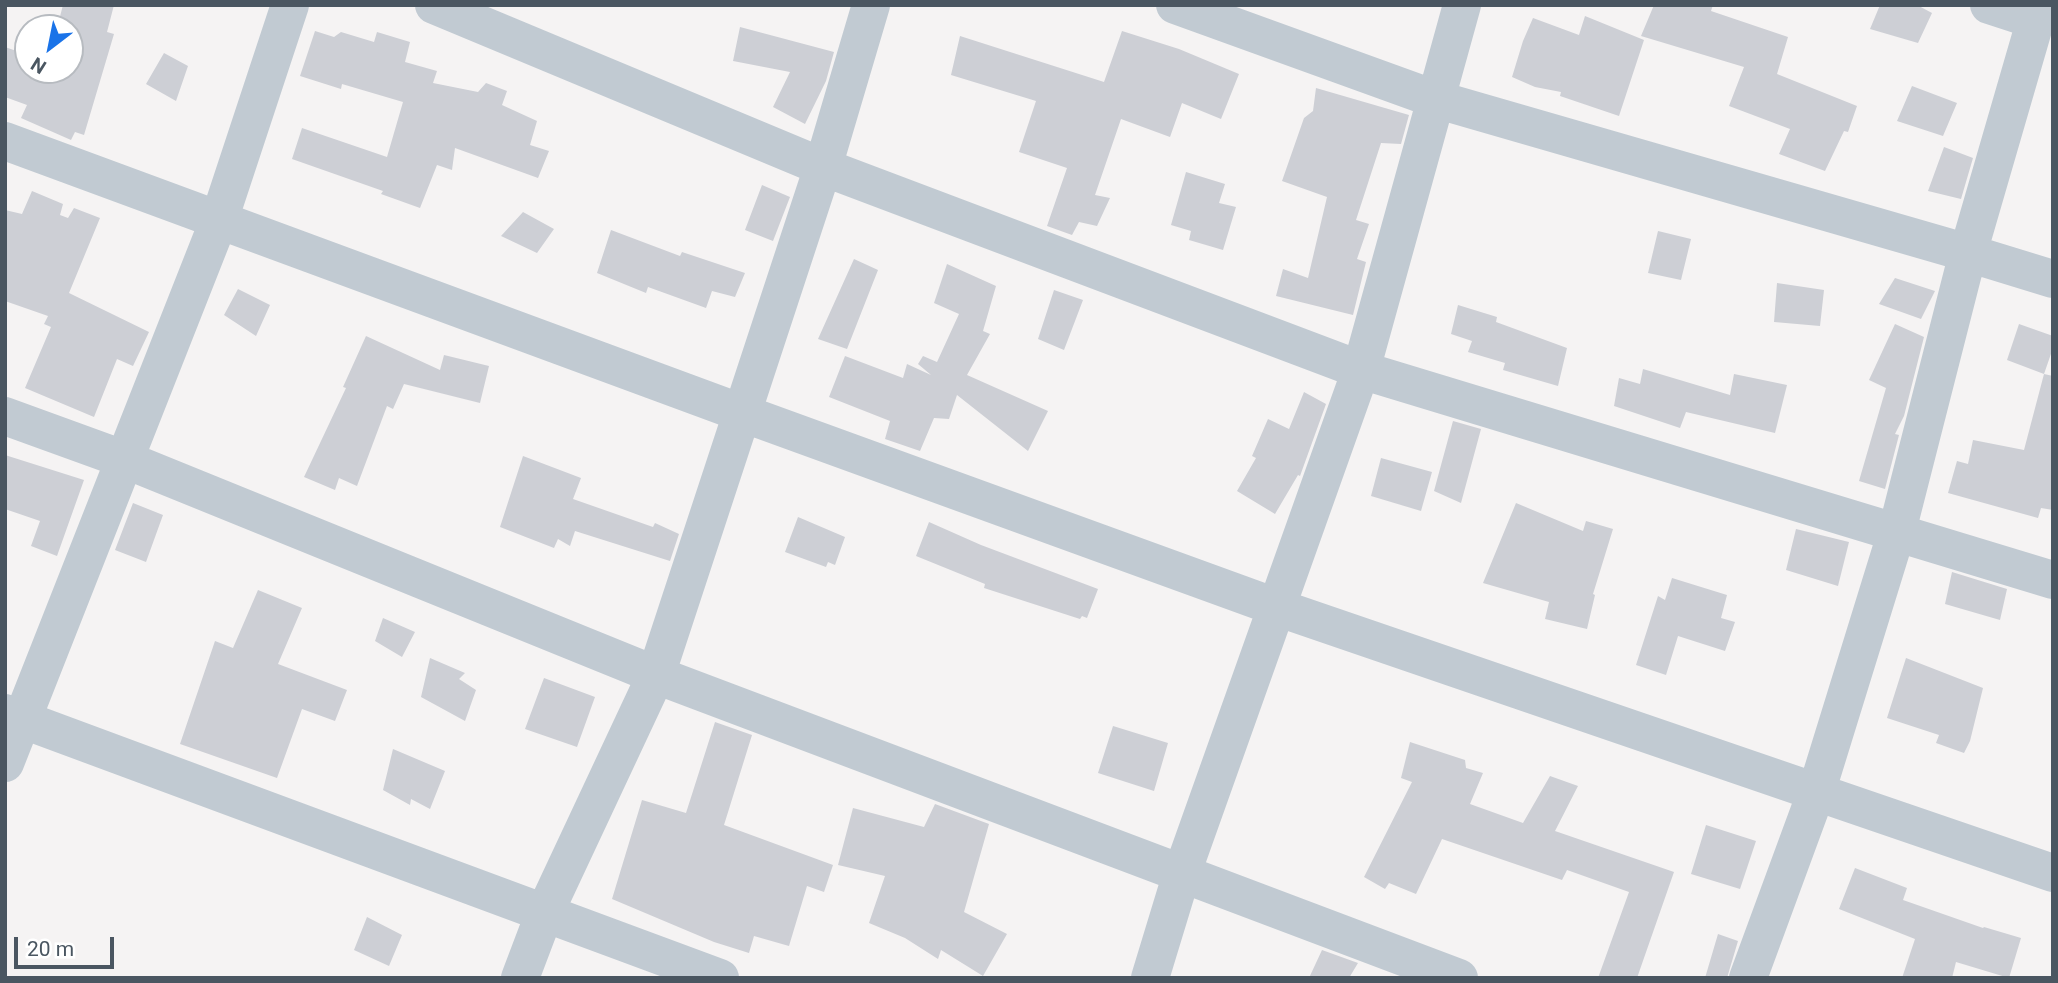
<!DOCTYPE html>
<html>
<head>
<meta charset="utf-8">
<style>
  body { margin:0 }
  #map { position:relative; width:2058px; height:983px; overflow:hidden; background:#f5f3f3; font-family:Roboto,sans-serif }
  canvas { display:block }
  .frame { position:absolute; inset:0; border:7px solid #4a5661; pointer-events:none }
  .north { position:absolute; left:14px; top:14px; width:70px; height:70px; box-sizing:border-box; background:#fff; border:2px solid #b7bbc0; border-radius:50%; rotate:212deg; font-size:19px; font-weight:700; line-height:28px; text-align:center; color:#4a5661 }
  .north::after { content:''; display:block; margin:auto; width:24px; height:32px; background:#1a73e8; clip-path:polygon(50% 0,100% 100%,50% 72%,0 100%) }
  .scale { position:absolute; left:14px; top:937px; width:100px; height:32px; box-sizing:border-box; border:4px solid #4a5661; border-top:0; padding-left:9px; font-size:21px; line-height:24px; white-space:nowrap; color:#4a5661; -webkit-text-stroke:5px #fff; paint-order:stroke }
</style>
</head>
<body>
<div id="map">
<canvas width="2058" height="983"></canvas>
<div class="frame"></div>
<div class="north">N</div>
<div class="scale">20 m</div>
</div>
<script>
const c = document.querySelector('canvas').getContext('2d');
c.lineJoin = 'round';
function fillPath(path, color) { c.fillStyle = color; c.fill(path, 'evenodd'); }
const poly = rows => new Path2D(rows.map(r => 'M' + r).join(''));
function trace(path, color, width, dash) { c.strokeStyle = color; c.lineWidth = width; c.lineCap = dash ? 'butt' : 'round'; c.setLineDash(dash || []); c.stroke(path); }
fillPath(poly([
  [63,5,114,5,107,32,114,34,84,135,75,132,71,140,21,118,27,105,5,97,5,47,28,55,28,70,70,70,70,28,57,28],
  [1654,5,1713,5,1711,11,1788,37,1777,74,1857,106,1848,132,1844,131,1825,171,1779,154,1790,129,1729,106,1744,67,1641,36],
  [1880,5,1917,5,1932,13,1918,43,1870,29],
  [1585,16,1644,40,1619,116,1560,96,1561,92,1535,87,1512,77,1523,41,1533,18,1579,35],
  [740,27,834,52,826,81,805,124,773,107,790,72,733,61],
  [315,31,334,37,341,32,374,42,377,32,410,42,405,62,437,71,433,83,478,92,486,83,507,91,502,105,537,121,530,145,549,151,538,178,455,148,452,170,437,165,420,208,381,194,383,191,292,159,302,128,387,157,403,102,342,84,341,89,300,76],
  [1122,31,1179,49,1239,74,1221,119,1182,103,1170,137,1121,119,1095,195,1110,198,1097,226,1079,222,1072,235,1047,226,1067,168,1019,152,1036,101,951,75,960,36,1104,82],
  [164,53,188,66,176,101,146,84],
  [1912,86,1957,103,1943,136,1897,121],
  [1316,88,1409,115,1401,144,1381,143,1356,220,1369,224,1357,259,1366,262,1353,315,1276,296,1283,269,1308,278,1327,197,1282,181,1304,118,1313,111],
  [1944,147,1973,158,1961,199,1928,191],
  [1186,172,1225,184,1219,203,1236,207,1223,250,1189,240,1191,231,1171,225],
  [762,185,790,197,773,241,745,230],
  [32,191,63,204,60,215,68,218,74,208,100,218,69,293,149,332,133,366,117,359,94,417,25,388,51,327,44,324,48,316,5,301,5,210,22,214],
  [523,212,554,229,537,253,501,236],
  [611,230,680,256,682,252,745,273,735,297,712,291,706,308,648,287,646,293,597,273],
  [1658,231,1691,239,1681,280,1648,273],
  [854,259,878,270,847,349,818,339],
  [947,264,996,286,983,331,990,334,967,375,1048,411,1028,451,957,395,949,419,934,418,920,451,885,439,890,421,829,397,845,356,903,378,907,364,931,375,918,364,923,356,937,362,959,314,934,303],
  [1895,278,1935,291,1921,319,1879,304],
  [1777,283,1824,290,1820,326,1774,322],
  [238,289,270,305,256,336,224,315],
  [1054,290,1083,300,1064,350,1038,339],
  [1458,305,1497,317,1496,322,1567,348,1558,386,1503,370,1505,363,1468,352,1472,341,1451,334],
  [1895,324,1924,337,1904,416,1895,434,1899,435,1885,489,1859,481,1886,388,1869,380],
  [2019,324,2053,336,2053,348,2044,374,2007,360],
  [366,336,440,370,444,355,489,366,480,403,404,384,393,409,387,406,357,486,339,478,335,490,304,477,346,388,343,387],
  [1643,369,1730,395,1734,374,1787,385,1775,433,1686,412,1680,428,1614,406,1619,378,1640,384],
  [2044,374,2053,376,2053,510,2041,508,2038,518,1948,493,1957,461,1968,464,1973,440,2024,450],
  [1304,392,1326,404,1300,476,1298,475,1275,514,1237,491,1256,458,1252,456,1268,419,1289,429],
  [1453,421,1481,429,1461,503,1434,491],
  [5,455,84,480,57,556,31,546,40,521,5,509],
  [523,456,581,478,573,499,653,527,655,523,679,534,670,561,575,531,570,546,558,539,554,548,500,527],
  [1381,458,1432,472,1421,511,1371,496],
  [133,503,163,515,146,562,115,550],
  [1516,503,1583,531,1586,521,1613,529,1593,594,1595,595,1587,629,1545,619,1549,602,1483,583],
  [798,517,845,537,835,565,828,562,826,567,785,552],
  [929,522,981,545,1098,589,1087,618,1082,616,1080,619,984,588,985,584,916,556],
  [1796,529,1849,542,1838,586,1786,570],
  [1952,572,2007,589,2000,620,1945,604],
  [1672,578,1727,595,1721,618,1735,622,1725,651,1678,636,1666,675,1636,665,1658,596,1665,600],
  [258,590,302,608,278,664,347,690,335,721,302,709,277,778,180,744,215,641,233,648],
  [383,618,415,632,402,657,375,641],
  [430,658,465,673,459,679,476,690,465,721,421,697],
  [1906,658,1983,688,1970,741,1964,753,1936,743,1939,735,1887,718],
  [544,678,595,697,577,747,525,729],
  [715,722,752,735,724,825,833,865,824,892,807,886,789,946,754,936,749,953,714,942,612,899,642,800,686,813],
  [1113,726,1168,743,1154,791,1098,773],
  [1410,742,1465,760,1466,768,1483,773,1470,804,1523,823,1550,776,1578,786,1555,831,1674,872,1637,978,1598,978,1629,892,1567,870,1562,880,1442,839,1416,894,1389,883,1385,889,1364,877,1412,782,1401,778],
  [393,749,445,771,430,809,411,799,410,805,383,790],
  [935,804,989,824,964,912,1007,934,983,976,941,950,938,959,905,938,869,923,885,876,838,865,853,808,924,827],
  [1706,825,1756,841,1740,889,1691,874],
  [1855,868,1907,888,1903,900,1983,928,1984,927,2021,938,2009,978,1956,962,1952,978,1902,978,1915,939,1839,909],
  [367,917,402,935,389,966,354,950],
  [1718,934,1738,941,1727,978,1705,978],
  [1322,950,1358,963,1349,978,1309,978]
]), '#cdcfd5');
trace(poly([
  [434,5,823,167,1361,370,2053,580],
  [1175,5,1435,99,1968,253,2053,279],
  [1989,5,2035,20],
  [5,141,742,413,1276,607,2053,873],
  [5,416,126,460,656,675,1459,978],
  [5,713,720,978],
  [5,763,219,220,290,5],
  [520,978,545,912,656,675,823,167,871,5],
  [1150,978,1182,873,1361,370,1462,5],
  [1748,978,1816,793,1897,531,1968,253,2040,5]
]), '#c1cad2', 38);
</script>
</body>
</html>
